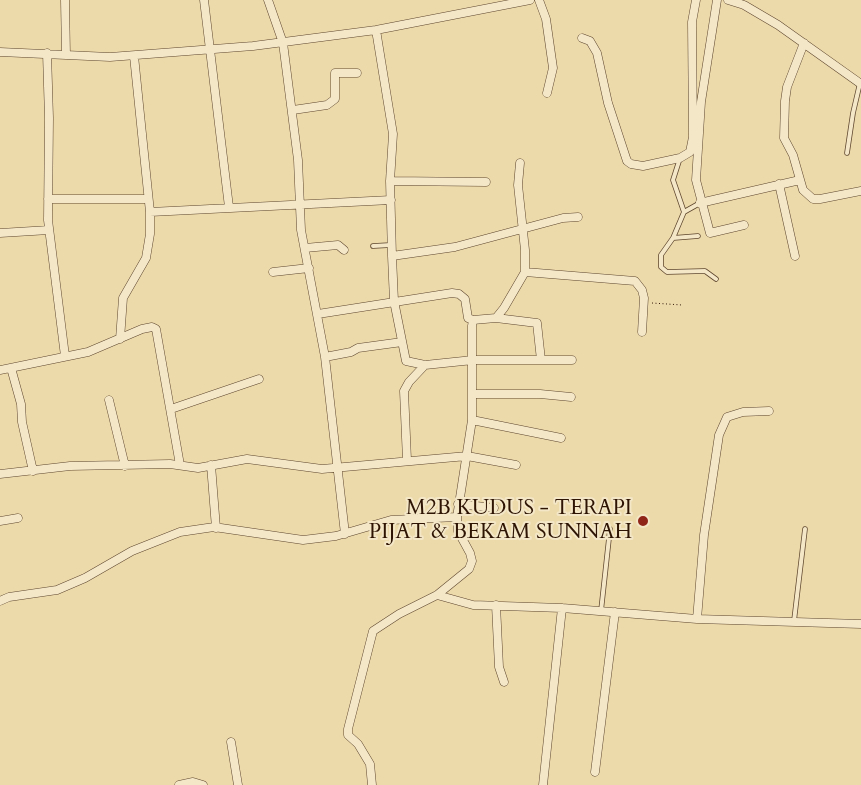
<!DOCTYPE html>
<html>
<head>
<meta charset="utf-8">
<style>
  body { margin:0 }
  canvas { display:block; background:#eddaab }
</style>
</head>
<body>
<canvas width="861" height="785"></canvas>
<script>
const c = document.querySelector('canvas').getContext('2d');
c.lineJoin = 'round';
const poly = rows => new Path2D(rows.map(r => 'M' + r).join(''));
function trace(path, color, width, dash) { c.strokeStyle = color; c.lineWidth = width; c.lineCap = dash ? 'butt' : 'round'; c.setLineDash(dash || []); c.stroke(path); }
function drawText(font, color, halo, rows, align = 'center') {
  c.font = font + ' Cardo,serif'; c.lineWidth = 4; c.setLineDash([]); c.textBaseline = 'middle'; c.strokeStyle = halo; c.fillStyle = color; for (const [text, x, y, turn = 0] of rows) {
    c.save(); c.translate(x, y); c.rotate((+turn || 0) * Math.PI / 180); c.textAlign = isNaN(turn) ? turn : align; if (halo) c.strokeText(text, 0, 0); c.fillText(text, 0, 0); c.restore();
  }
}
const service = poly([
  [847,153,853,113,860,83],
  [680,158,673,180,684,212],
  [700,203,684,212,673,238,661,255,661,267,667,272,705,271,716,279],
  [673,238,698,236],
  [373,246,391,245],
  [601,611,610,529],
  [794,621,805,529]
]);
const minor = poly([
  [65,0,66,55],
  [204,0,229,207],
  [268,0,283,43,298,160,301,230,325,357,345,534],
  [539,0,546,19,553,68,547,93],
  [717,0,701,102,696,180,710,233,744,225],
  [728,0,744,5,778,25,861,84],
  [376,30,393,134,390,181,392,256,394,301,406,361,425,365,473,360,572,360],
  [582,38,590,41,597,53,608,103,627,161,631,164,643,166,680,158,690,152,693,137,692,22,696,0],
  [804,43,787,87,785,101,784,138,793,155,803,190,813,199,820,199,861,191],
  [0,52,110,57,253,46,376,30,530,0],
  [47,53,49,118,48,220,65,356],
  [293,110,327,105,335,99,335,73,357,73],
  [390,181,486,182],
  [779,184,795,256],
  [48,199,147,199],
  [700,203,800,180],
  [150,212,391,200],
  [0,233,49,230],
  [305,248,338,245,344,250],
  [392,256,455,247,563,218,578,217],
  [273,272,309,268],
  [525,272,635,281,642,290,644,298,642,332],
  [318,314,452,293,459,294,465,299,468,318,473,320],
  [496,318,537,323,541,360],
  [120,339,123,298,146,258,150,234,150,212,134,56],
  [325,357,351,352,358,348,402,342],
  [11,368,21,404,22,422,33,471],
  [0,370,88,352,142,329,152,327,156,329,180,465],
  [473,394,540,394,571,397],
  [109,400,125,466],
  [171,409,259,379],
  [472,420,561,438],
  [407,460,404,391,409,382,425,365],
  [211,465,216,528],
  [0,474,70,466,170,464,198,468,247,459,322,469,467,456,516,465],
  [458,504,494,508],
  [0,521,18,518],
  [437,595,473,605,562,608,697,619,861,624],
  [0,601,9,597,57,590,85,578,132,551,180,532,214,527,303,540,336,536,391,520,457,517],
  [496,605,499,667,504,682],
  [697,619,704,535,719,435,727,417,743,412,769,411],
  [231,742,238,785],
  [595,772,615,612],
  [179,785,193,782,203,785],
  [372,785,370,764,358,744,348,735,348,729,373,631,399,614,437,595,469,569,472,561,470,553,458,531,457,517,472,420,472,326,473,320,496,318,504,308,525,272,525,250,518,185,520,163],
  [543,785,562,608]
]);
trace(service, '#5e462d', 5.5);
trace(minor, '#5e462d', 9);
trace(poly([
  [652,303,682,305]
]), '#2e1403', 1, [1, 2.5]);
trace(service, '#f3e7c8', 4);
trace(minor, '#f3e7c8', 8);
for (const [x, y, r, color] of [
  [643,521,6,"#8f2418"]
]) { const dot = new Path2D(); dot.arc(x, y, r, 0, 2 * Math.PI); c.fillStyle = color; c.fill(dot); trace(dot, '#f3e7c8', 2); }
drawText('21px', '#2e1403', '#f3e7c8', [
  ["M2B KUDUS - TERAPI",632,509],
  ["PIJAT & BEKAM SUNNAH",632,533]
], 'right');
</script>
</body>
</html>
